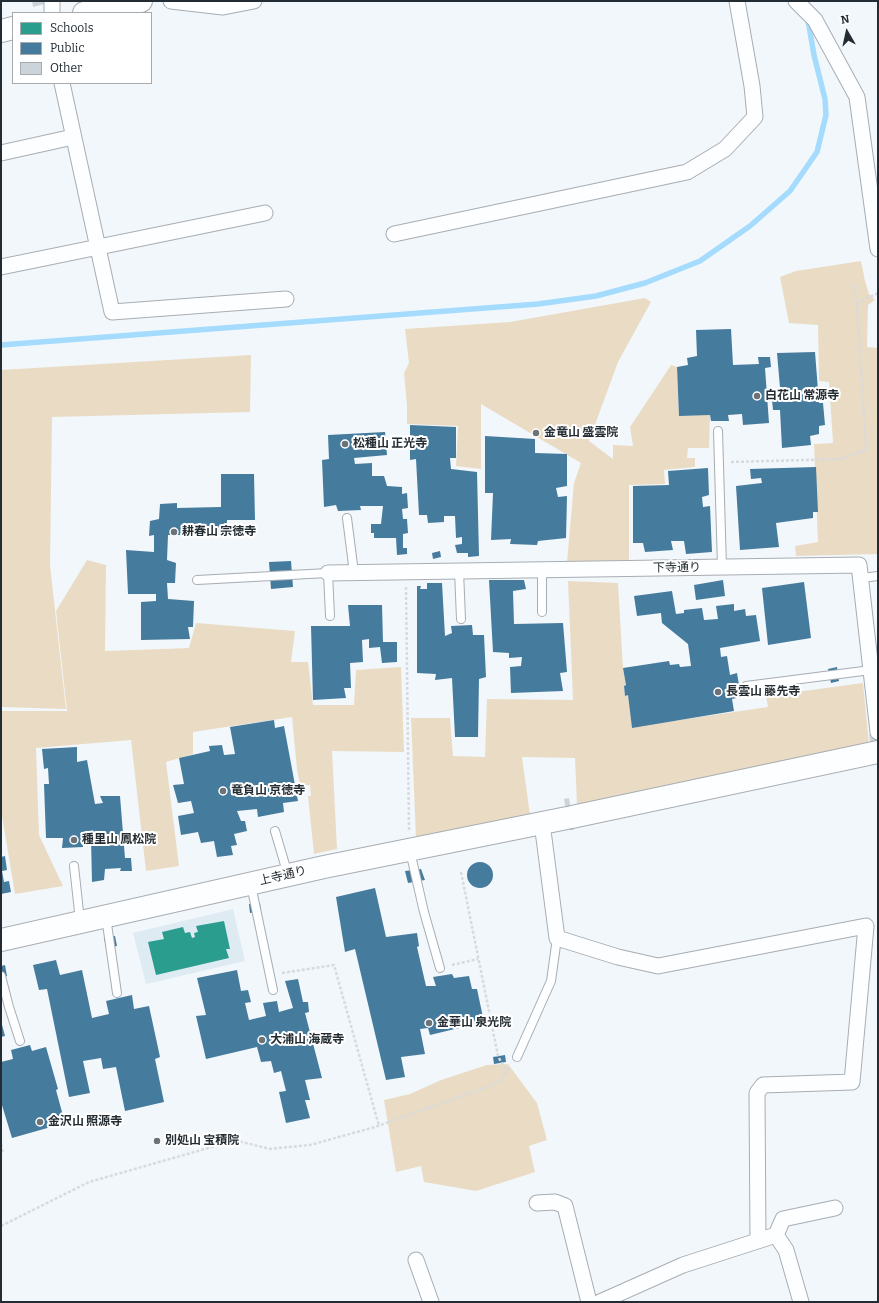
<!DOCTYPE html>
<html>
<head>
<meta charset="utf-8">
<style>
  body { margin:0 }
  #map { position:relative; width:879px; height:1303px; overflow:hidden; background:#f2f7fc; font-family:Bitter,serif }
  canvas { display:block }
  .frame { position:absolute; inset:0; border:2px solid #232c32; pointer-events:none }
  .legend { position:absolute; left:12px; top:12px; width:140px; height:72px; box-sizing:border-box; background:#fff; border:1px solid #a7abad; margin:0; padding:5px 7px; list-style:none; font-size:12px; color:#232c32 }
  .legend li { display:flex; align-items:center; gap:8px; height:20px }
  .legend b { width:20px; border:1px solid #a7abad }
  .north { position:absolute; left:827px; top:12px; width:40px; height:40px; -webkit-text-stroke:3px #fff; paint-order:stroke; rotate:351deg; font-size:11px; font-weight:700; line-height:16px; text-align:center; color:#232c32 }
  .north::after { content:''; display:block; margin:auto; width:14px; height:18px; background:#232c32; clip-path:polygon(50% 0,100% 100%,50% 72%,0 100%) }
</style>
</head>
<body>
<div id="map">
<canvas width="879" height="1303"></canvas>
<div class="frame"></div>
<ul class="legend">
<li><b style="height:11px;background:#2a9d8f"></b>Schools</li>
<li><b style="height:11px;background:#457b9d"></b>Public</li>
<li><b style="height:11px;background:#cdd4d9"></b>Other</li>
</ul>
<div class="north">N</div>
</div>
<script>
const c = document.querySelector('canvas').getContext('2d');
c.lineJoin = 'round';
function fillPath(path, color) { c.fillStyle = color; c.fill(path, 'evenodd'); }
const poly = rows => new Path2D(rows.map(r => 'M' + r).join(''));
function trace(path, color, width, dash) { c.strokeStyle = color; c.lineWidth = width; c.lineCap = dash ? 'butt' : 'round'; c.setLineDash(dash || []); c.stroke(path); }
function drawText(font, color, halo, rows, align = 'center') {
  c.font = font + ' Bitter,"Noto Sans JP",serif'; c.lineWidth = 4; c.setLineDash([]); c.textBaseline = 'middle'; c.strokeStyle = halo; c.fillStyle = color; for (const [text, x, y, turn = 0] of rows) {
    c.save(); c.translate(x, y); c.rotate((+turn || 0) * Math.PI / 180); c.textAlign = isNaN(turn) ? turn : align; if (halo) c.strokeText(text, 0, 0); c.fillText(text, 0, 0); c.restore();
  }
}
fillPath(poly([
  [233,909,245,961,146,984,133,933]
]), '#deebf3');
fillPath(poly([
  [861,261,865,281,869,294,875,300,868,305,867,347,878,348,878,554,796,556,795,546,818,542,814,444,833,443,829,382,819,381,818,325,789,323,780,277,796,271],
  [645,298,651,302,618,362,589,441,613,459,613,445,633,446,630,427,671,365,677,367,679,415,710,415,709,448,688,448,687,458,695,458,695,467,664,470,665,484,629,485,629,560,567,562,574,483,581,463,481,404,481,469,456,466,458,426,407,424,407,405,404,373,409,363,405,329,510,322],
  [251,355,250,412,52,417,50,565,66,709,1,707,1,370],
  [87,560,106,565,105,651,189,648,196,623,295,631,291,662,308,662,313,705,354,705,356,670,401,667,404,752,332,751,337,849,314,854,308,796,311,796,310,785,300,785,297,769,292,717,193,732,193,754,166,762,179,866,146,871,131,740,36,748,39,835,63,886,15,894,1,810,1,711,67,711,56,611],
  [568,581,618,583,623,668,626,685,624,686,625,696,628,695,632,727,768,707,766,696,863,683,869,744,577,805,575,758,522,757,530,815,416,839,411,718,450,718,453,756,485,757,487,699,573,700],
  [508,1064,537,1103,547,1140,529,1146,535,1172,476,1191,424,1182,421,1166,396,1172,384,1100,410,1094,441,1080,487,1065]
]), '#eadcc4');
fillPath(poly([
  [224,921,230,949,226,949,229,958,156,975,148,942,164,939,162,932,183,927,185,933,190,932,192,938,195,937,194,933,198,932,196,926]
]), '#2a9d8f');
fillPath(poly([
  [731,329,733,365,759,364,758,357,770,357,771,367,765,368,769,423,743,425,742,414,728,415,729,421,711,421,710,415,679,416,677,367,688,365,687,358,697,356,696,330],
  [815,352,819,403,823,403,825,425,819,426,819,434,810,436,811,445,782,448,780,410,773,410,772,400,781,399,777,353],
  [410,425,456,427,456,458,450,458,451,469,477,472,479,556,468,557,468,553,457,553,455,545,462,544,462,537,456,538,455,516,444,516,444,522,428,523,427,515,419,515,416,459,410,460],
  [385,432,387,455,354,458,355,464,372,463,372,476,384,476,387,486,402,487,402,494,407,493,408,508,402,509,403,519,407,519,408,533,403,534,403,548,407,548,407,554,397,555,396,538,374,538,374,533,371,533,371,524,381,524,383,506,360,506,361,510,338,511,336,505,324,507,322,460,329,459,328,435],
  [485,436,535,439,535,453,567,454,567,486,556,488,558,497,567,496,566,538,538,541,537,545,510,544,511,539,491,540,493,493,485,493],
  [816,467,818,512,813,512,813,518,776,523,779,547,740,550,736,486,762,483,761,478,751,479,750,469],
  [708,468,709,495,702,497,703,507,710,506,712,552,686,554,684,541,671,541,673,550,645,552,643,543,633,543,633,486,669,485,668,471],
  [221,474,254,474,255,520,227,520,227,535,168,535,167,560,176,563,175,583,167,583,168,599,194,601,193,627,188,627,190,639,141,640,141,602,156,601,156,594,128,594,126,550,154,552,154,535,149,536,150,521,159,519,160,504,177,503,177,508,221,507],
  [440,551,441,557,433,559,432,553],
  [291,561,293,587,271,589,269,562],
  [489,580,524,580,526,589,513,591,514,624,563,623,567,672,560,673,563,691,511,693,510,667,521,666,522,657,509,658,509,653,493,652],
  [723,580,725,596,696,600,694,585],
  [804,582,811,638,768,645,762,588],
  [427,583,442,583,445,636,452,633,451,626,472,625,473,635,484,635,486,677,479,679,478,737,455,737,452,678,435,680,436,674,417,673,417,586,421,586,420,589,427,589],
  [672,591,676,614,684,613,684,610,702,608,704,620,718,619,716,606,734,604,734,611,745,609,746,616,756,615,760,641,720,648,721,657,727,656,730,675,737,673,741,697,732,699,734,711,632,728,628,695,625,696,624,686,626,685,623,668,669,661,670,665,679,664,680,667,691,666,688,644,662,623,661,613,637,616,634,596],
  [348,605,382,605,383,642,397,642,397,662,382,663,380,647,369,648,369,639,362,640,363,662,350,663,351,688,344,688,346,698,313,700,311,626,350,626],
  [837,667,839,681,831,683,828,669],
  [274,720,275,728,284,726,298,801,283,803,284,812,258,817,257,809,237,811,241,821,245,821,247,831,234,834,237,845,231,846,233,855,217,857,214,841,201,843,198,832,181,835,178,816,194,813,191,801,178,803,173,785,184,784,179,758,210,751,209,746,222,745,224,755,235,754,230,727],
  [77,747,77,762,87,760,95,804,103,803,100,796,120,796,125,858,131,858,132,871,120,871,121,868,105,869,104,880,92,882,91,839,83,839,83,847,62,848,63,838,46,838,44,784,49,784,48,768,44,769,42,749],
  [5,856,7,870,2,871,4,882,9,881,11,892,1,894,1,857],
  '467 875a13 13 0 1 1 26 0a13 13 0 1 1-26 0Z',
  [421,869,425,880,408,883,405,871],
  [375,888,386,937,417,933,419,946,417,947,426,986,436,986,433,977,452,974,454,978,469,976,472,989,477,989,484,1022,430,1035,428,1028,420,1029,425,1054,401,1057,405,1077,386,1080,355,949,345,952,336,897],
  [260,903,261,911,250,913,249,904],
  [115,936,117,946,106,948,104,938],
  [56,960,60,975,82,970,92,1018,109,1014,106,1001,132,995,134,1009,149,1006,160,1057,155,1059,164,1102,125,1111,116,1067,103,1069,101,1058,83,1061,90,1093,69,1097,47,989,39,990,33,965],
  [5,965,7,976,1,978,1,966],
  [237,970,241,991,248,990,251,1002,245,1003,249,1020,266,1016,263,1003,277,1001,279,1012,293,1008,285,981,298,979,303,1002,308,1002,309,1012,305,1013,322,1078,305,1080,310,1100,305,1100,310,1118,286,1123,279,1092,286,1091,281,1071,274,1073,271,1061,261,1062,257,1047,206,1059,196,1016,206,1015,197,978],
  [1,1021,5,1036,1,1037],
  [30,1045,32,1051,46,1047,58,1089,56,1090,65,1123,12,1138,1,1102,1,1067,2,1067,1,1062,13,1059,11,1050],
  [505,1055,506,1062,494,1064,493,1057]
]), '#457b9d');
trace(poly([
  [1,345,538,304,596,296,645,283,700,261,750,226,790,191,817,152,826,115,825,99,814,55,808,20]
]), '#a5dcfd', 5.5);
fillPath(poly([
  [32,1,44,1,45,4,33,7],
  [878,732,878,741,870,742,869,734],
  [569,798,574,830,569,830,564,799]
]), '#cdd4d9');
const lane = poly([
  [718,431,722,567],
  [347,518,354,573],
  [542,570,542,612],
  [459,571,461,619],
  [861,578,878,576],
  [197,580,328,573,330,616],
  [746,686,871,670],
  [275,831,288,875],
  [410,851,424,912,440,968],
  [74,866,80,921],
  [251,885,273,990],
  [106,917,117,993],
  [1,976,9,1007,20,1041],
  [517,1057,551,981,557,938]
]);
const street = poly([
  [52,1,52,13],
  [171,1,223,7,254,1],
  [796,1,815,20,857,97,878,249],
  [62,83,112,312,286,299],
  [1,153,73,137],
  [394,234,687,172,725,149,755,117,752,86,737,1],
  [1,267,265,213],
  [328,573,859,565,878,732],
  [542,823,557,938,618,957,658,966,866,926,852,1082,763,1085,757,1093,758,1240],
  [537,1203,555,1202,565,1206,589,1302],
  [776,1235,786,1250,801,1302],
  [416,1260,431,1302],
  [600,1302,683,1265,776,1235,783,1219,835,1208]
]);
const secondary = poly([
  [84,13,141,1],
  [1,31,13,28],
  [572,817,878,752],
  [1,940,324,867,567,818]
]);
trace(lane, '#a7adb2', 10);
trace(street, '#a7adb2', 17);
trace(secondary, '#a7adb2', 24);
trace(poly([
  [857,303,878,293],
  [731,462,841,459,866,450,857,303,853,284],
  [406,587,409,830],
  [461,872,498,1056,502,1064,507,1071],
  [452,965,478,959],
  [282,973,334,965,379,1126],
  [1,1144,3,1153,1,1154],
  [1,1226,89,1182,233,1141,242,1142,270,1149,310,1145,375,1127,498,1083,510,1067]
]), '#d8dadc', 2.5, [3, 2]);
trace(lane, '#fdfeff', 8);
trace(street, '#fdfeff', 15);
trace(secondary, '#fdfeff', 22);
for (const [x, y, r, color] of [
  [757,396,4,"#6b7379"],
  [536,433,4,"#6b7379"],
  [345,444,4,"#6b7379"],
  [174,532,4,"#6b7379"],
  [718,692,4,"#6b7379"],
  [223,791,4,"#6b7379"],
  [74,840,4,"#6b7379"],
  [429,1023,4,"#6b7379"],
  [262,1040,4,"#6b7379"],
  [40,1122,4,"#6b7379"],
  [157,1141,4,"#6b7379"]
]) { const dot = new Path2D(); dot.arc(x, y, r, 0, 2 * Math.PI); c.fillStyle = color; c.fill(dot); trace(dot, '#fff', 1.5); }
drawText('bold 12px', '#232c32', '#fff', [
  ["白花山 常源寺",765,396],
  ["金竜山 盛雲院",544,433],
  ["松種山 正光寺",353,444],
  ["耕春山 宗徳寺",182,532],
  ["長雲山 藤先寺",726,692],
  ["竜負山 京徳寺",231,791],
  ["種里山 鳳松院",82,840],
  ["金華山 泉光院",437,1023],
  ["大浦山 海蔵寺",270,1040],
  ["金沢山 照源寺",48,1122],
  ["別処山 宝積院",165,1141]
], 'left');
drawText('12px', '#232c32', '#fff', [
  ["下寺通り",677,568,-1],
  ["上寺通り",283,876,-13]
]);
</script>
</body>
</html>
